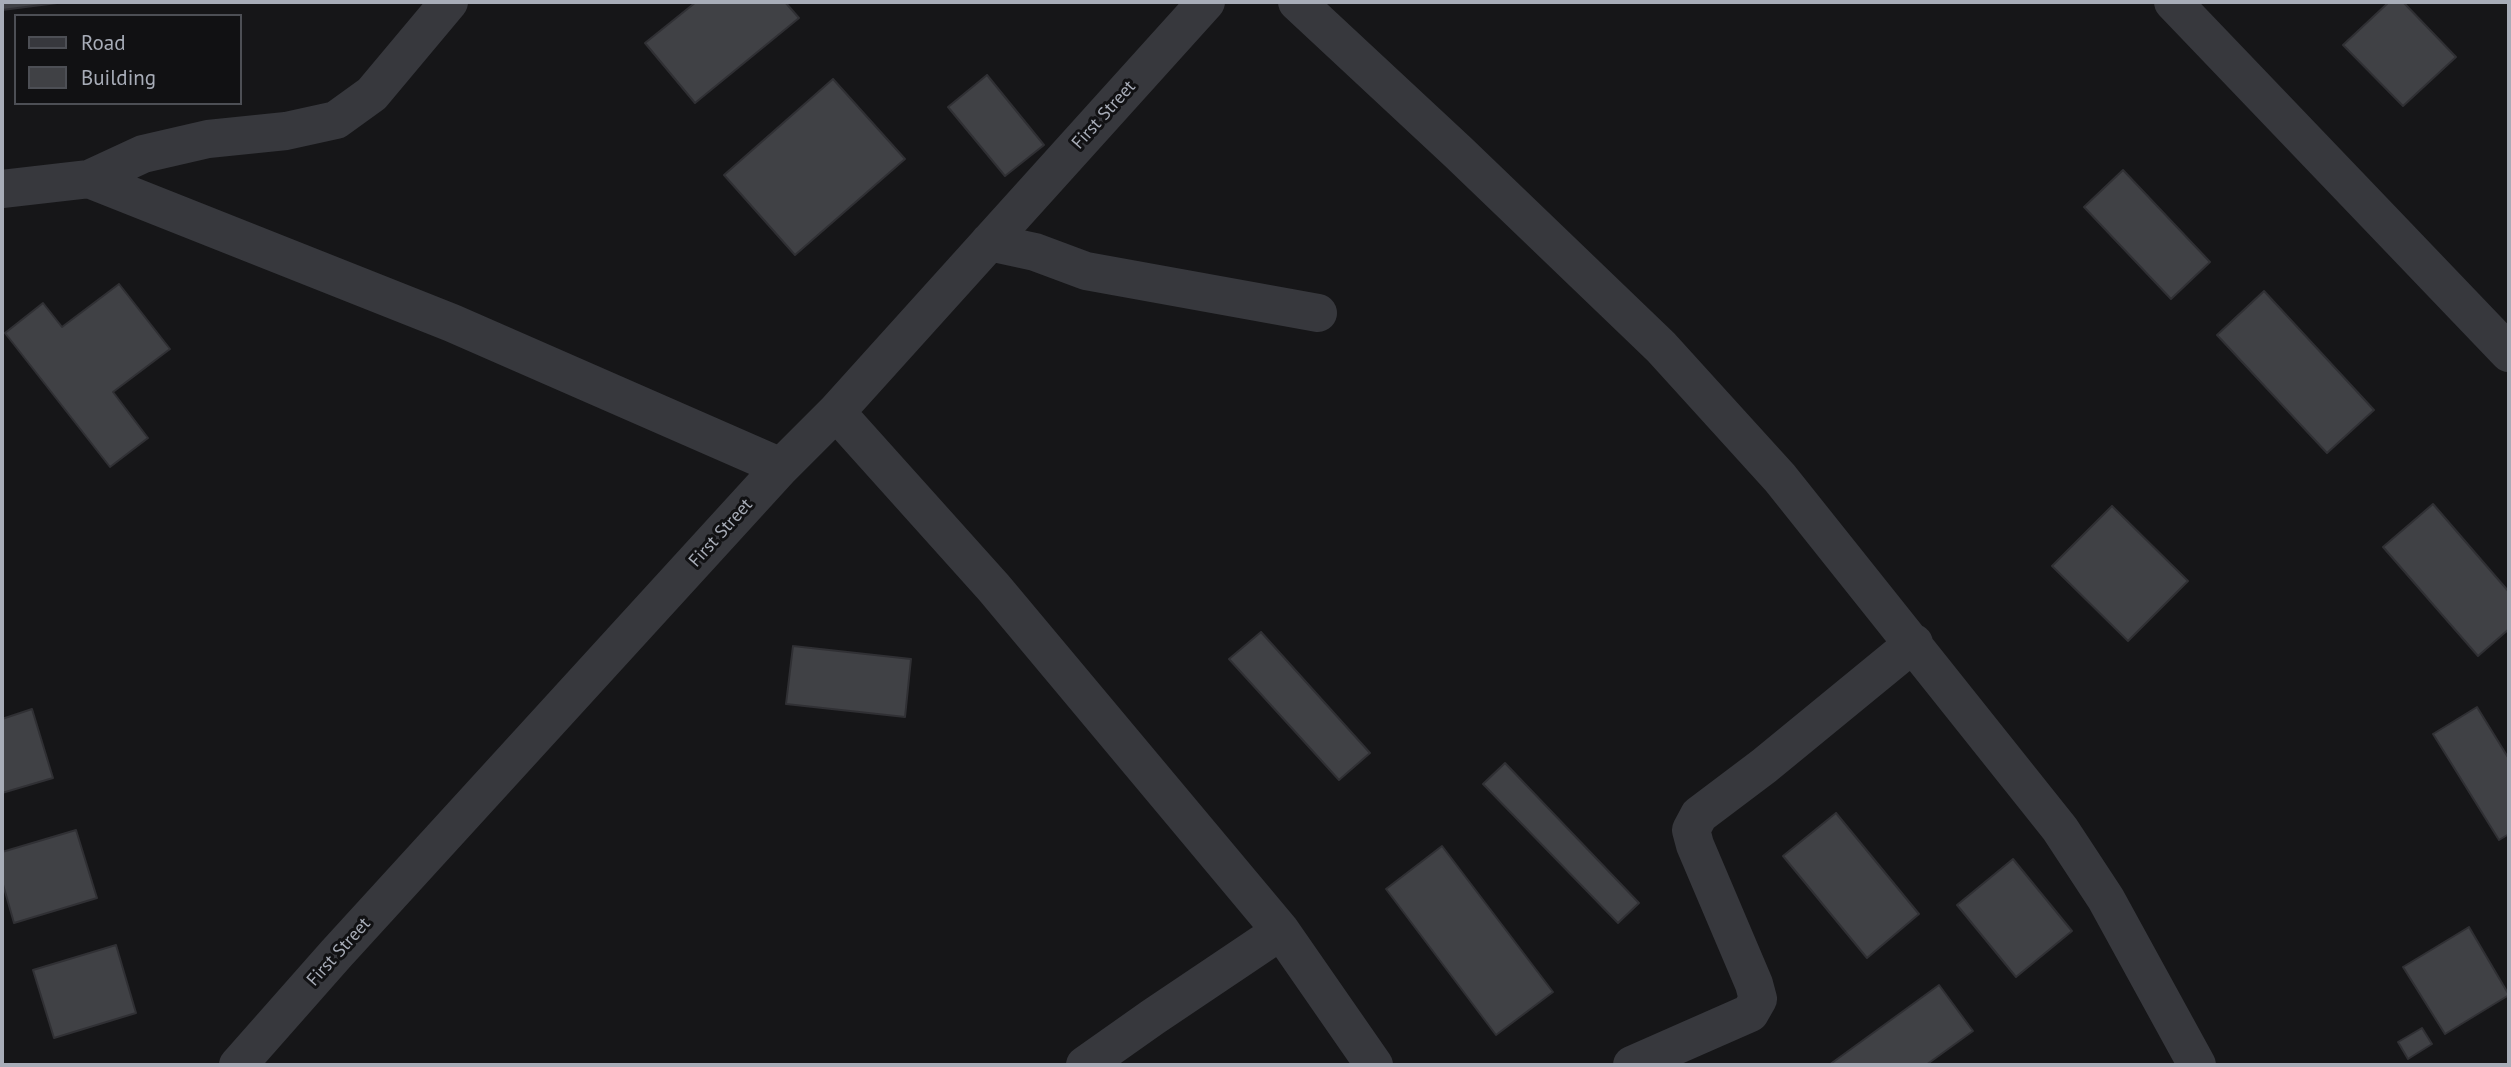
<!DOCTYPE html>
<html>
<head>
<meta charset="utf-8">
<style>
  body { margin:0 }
  #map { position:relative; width:2511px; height:1067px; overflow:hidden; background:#161618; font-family:"PT Sans",sans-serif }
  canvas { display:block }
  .frame { position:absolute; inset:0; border:4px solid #a8adb8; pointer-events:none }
  .legend { position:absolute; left:14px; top:14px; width:228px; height:91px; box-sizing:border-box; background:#111113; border:2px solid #4d4f55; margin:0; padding:9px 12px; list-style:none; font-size:21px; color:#a8adb8 }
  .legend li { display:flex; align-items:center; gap:14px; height:35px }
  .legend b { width:35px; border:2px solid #4d4f55 }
</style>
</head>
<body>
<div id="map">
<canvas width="2511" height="1067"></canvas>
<div class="frame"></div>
<ul class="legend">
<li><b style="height:9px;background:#37383d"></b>Road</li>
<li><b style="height:19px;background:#404145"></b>Building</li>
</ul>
</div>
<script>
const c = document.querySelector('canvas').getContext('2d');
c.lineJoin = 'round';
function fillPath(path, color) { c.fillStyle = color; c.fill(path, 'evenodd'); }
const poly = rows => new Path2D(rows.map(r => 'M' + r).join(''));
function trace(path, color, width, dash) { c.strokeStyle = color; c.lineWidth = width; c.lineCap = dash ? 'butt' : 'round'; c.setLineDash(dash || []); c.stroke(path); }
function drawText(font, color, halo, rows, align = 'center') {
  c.font = font + ' "PT Sans",sans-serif'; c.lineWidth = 6; c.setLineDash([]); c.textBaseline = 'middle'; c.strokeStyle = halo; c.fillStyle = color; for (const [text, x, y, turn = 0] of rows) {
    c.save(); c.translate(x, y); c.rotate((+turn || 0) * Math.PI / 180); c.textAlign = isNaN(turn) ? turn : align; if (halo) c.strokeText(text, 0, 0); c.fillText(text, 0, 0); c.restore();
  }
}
const building = poly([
  [2,2,65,2,2,10,2,2],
  [696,2,785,2,799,18,695,103,645,43,696,2],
  [2389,2,2403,2,2456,57,2403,106,2343,45,2389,2],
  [987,75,1044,145,1005,176,948,107,987,75],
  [833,79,905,159,795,255,724,175,833,79],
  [2123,170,2210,262,2171,299,2084,207,2123,170],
  [119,284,170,349,113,392,148,438,110,467,5,333,43,303,62,327,119,284],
  [2264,291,2374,410,2327,453,2217,335,2264,291],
  [2433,504,2509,592,2509,629,2478,656,2383,547,2433,504],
  [2112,506,2188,581,2128,641,2052,566,2112,506],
  [1261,632,1370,753,1339,780,1229,659,1261,632],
  [793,646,911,659,905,717,786,704,793,646],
  [2477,707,2509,759,2509,834,2499,840,2433,734,2477,707],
  [32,709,53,778,2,793,2,719,32,709],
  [1505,763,1639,903,1618,923,1483,784,1505,763],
  [1836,813,1919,914,1867,958,1783,856,1836,813],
  [76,830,97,898,14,923,2,881,2,852,76,830],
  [1442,846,1553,992,1496,1035,1386,889,1442,846],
  [2013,859,2072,931,2016,977,1957,905,2013,859],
  [2469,927,2509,995,2445,1034,2403,967,2469,927],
  [116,945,136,1013,54,1038,33,970,116,945],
  [1939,985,1973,1031,1926,1065,1829,1065,1939,985],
  [2422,1028,2432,1044,2408,1059,2398,1042,2422,1028]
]);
fillPath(building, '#404145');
trace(building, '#303034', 2);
trace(poly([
  [1297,2,1458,152,1661,347,1780,478,2060,829,2106,899,2197,1065],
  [2173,2,2509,353],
  [89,179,143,154,208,139,286,131,336,120,372,94,449,2],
  [2,189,89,179,452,323,781,467],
  [989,242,1035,252,1086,271,1318,313],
  [836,412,994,588,1281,931,1374,1065],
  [238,1065,336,954,781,467,836,412,1206,2],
  [1085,1065,1153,1017,1281,931],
  [1632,1065,1750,1013,1758,999,1754,984,1695,845,1691,830,1699,815,1764,766,1914,643]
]), '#37383d', 38);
drawText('18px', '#a8adb8', '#111113', [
  ["First Street",1104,115,-48],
  ["First Street",721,533,-48],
  ["First Street",339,952,-48]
]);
</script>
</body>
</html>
